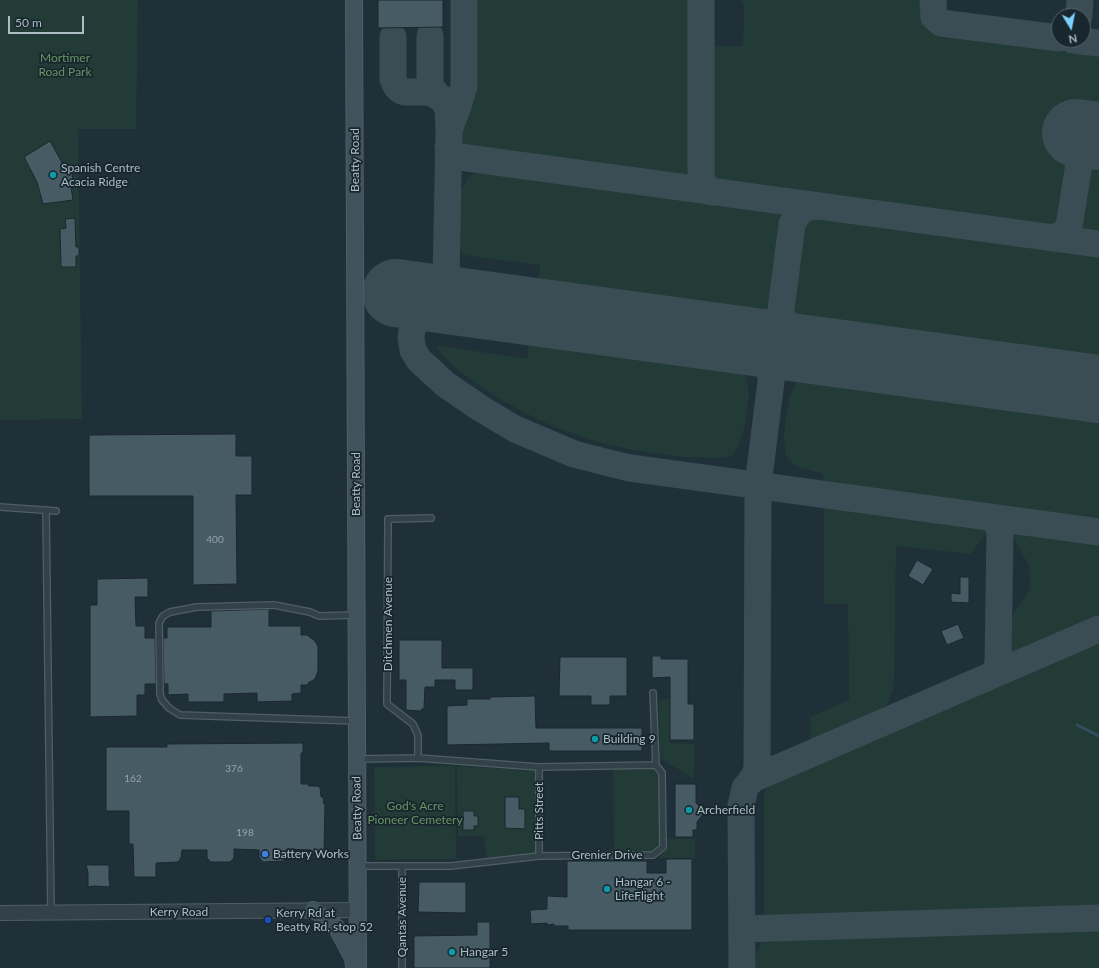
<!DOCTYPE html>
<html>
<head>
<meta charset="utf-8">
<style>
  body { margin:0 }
  #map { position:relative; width:1099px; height:968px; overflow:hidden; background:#1f3038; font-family:Lato,sans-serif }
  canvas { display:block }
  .north { position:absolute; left:1051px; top:8px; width:40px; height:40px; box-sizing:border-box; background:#18262d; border:1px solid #54626a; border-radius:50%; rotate:170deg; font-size:11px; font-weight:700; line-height:16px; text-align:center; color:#adbdc5 }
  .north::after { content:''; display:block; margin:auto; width:14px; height:18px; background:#7bd0fc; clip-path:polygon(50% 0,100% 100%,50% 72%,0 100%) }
  .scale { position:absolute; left:8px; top:16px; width:76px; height:18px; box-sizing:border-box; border:2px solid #adbdc5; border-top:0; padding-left:5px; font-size:12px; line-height:14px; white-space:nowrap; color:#adbdc5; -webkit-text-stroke:3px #18262d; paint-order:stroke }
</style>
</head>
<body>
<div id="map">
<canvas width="1099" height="968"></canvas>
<div class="north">N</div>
<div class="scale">50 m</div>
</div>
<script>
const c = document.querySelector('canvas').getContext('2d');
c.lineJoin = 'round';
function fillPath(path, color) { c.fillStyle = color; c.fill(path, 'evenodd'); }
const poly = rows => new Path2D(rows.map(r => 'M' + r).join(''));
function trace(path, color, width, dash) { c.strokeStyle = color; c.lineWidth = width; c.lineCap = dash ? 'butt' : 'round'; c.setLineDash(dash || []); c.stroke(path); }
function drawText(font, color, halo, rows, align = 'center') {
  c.font = font + ' Lato,sans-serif'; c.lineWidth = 3.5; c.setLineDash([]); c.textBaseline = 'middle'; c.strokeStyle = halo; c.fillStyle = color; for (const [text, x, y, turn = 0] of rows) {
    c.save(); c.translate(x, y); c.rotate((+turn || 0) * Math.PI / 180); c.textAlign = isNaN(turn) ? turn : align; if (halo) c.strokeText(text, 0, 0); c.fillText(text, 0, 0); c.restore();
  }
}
fillPath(poly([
  [0,0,138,0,136,129,78,129,82,419,0,420],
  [471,0,693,0,693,156,691,167,685,176,681,178,462,151,459,129,460,117,467,101,469,90,471,75],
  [741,0,927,0,927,17,931,24,938,29,1099,50,1099,110,1078,108,1064,214,1059,224,1053,228,1048,229,718,186,713,183,710,178,708,164,708,46,743,46,744,4],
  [1099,160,1099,236,1086,234,1082,232,1077,224,1077,221,1084,173,1089,164],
  [498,170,779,209,783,214,783,224,772,303,770,311,764,319,537,288,540,265,464,255,460,250,460,197,462,189,467,179,472,175,479,172],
  [811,213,1099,252,1099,365,795,323,792,320,791,307,801,228,805,218],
  [530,336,732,364,743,372,747,378,749,393,745,425,738,447,732,455,725,457,718,458,683,457,632,450,594,441,554,427,525,413,496,397,458,370,444,357,435,345,527,359],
  [807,374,1099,413,1099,522,835,486,823,480,824,474,801,468,794,464,788,458,785,452,784,434,786,417,790,396,796,382,799,379,806,378],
  [829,504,986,525,988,528,987,532,971,554,896,546,894,683,892,692,888,703,879,713,811,743,810,717,849,700,848,604,824,604,824,506],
  [1013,529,1099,541,1099,619,1013,656,1009,651,1008,623,1030,589,1029,566,1013,536],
  [1099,641,1099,968,752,968,752,963,764,937,764,794,772,781],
  [669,698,669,743,694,744,694,779,660,758,659,701],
  [455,766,456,859,375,860,374,767],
  [457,766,536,771,536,853,487,860,484,836,458,836],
  [654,768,659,774,661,846,652,852,614,852,613,769],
  [666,839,695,839,695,858,660,858,660,853,665,848]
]), '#223b36');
trace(poly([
  [1077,725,1099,736]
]), '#304f5e', 3);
trace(poly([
  [464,0,464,86,459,103,449,130,446,279,441,295,433,304,421,313,416,320,412,330,411,338,413,350,419,360,445,384,480,408,515,429,574,454,609,463,630,468,1099,532],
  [701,0,701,178,705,186,712,192],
  [933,0,934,17,941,23,1059,38],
  [1079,16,1080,0],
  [430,36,430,82,432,88,437,95],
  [393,37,393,79,396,86,400,90,404,92,429,92,441,98,445,103,448,109,449,130],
  [1073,40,1099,43],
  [448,147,452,154,460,157,1099,244],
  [817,206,809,207,801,211,796,217,792,224,781,310,781,319,784,328,792,339,807,347,902,362],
  [1052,238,1063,234,1069,226,1081,152,1088,143,1099,138],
  [475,302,442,298,433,287,423,283,416,284,412,287,408,293,407,298,408,305,413,311,429,313,436,312,449,304,454,303,547,314],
  [649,328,745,342,760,351,767,361,771,372,771,381,758,485,757,768,754,777,745,788,741,806,742,968],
  [989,517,997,522,1000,531,998,663,996,670,990,676],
  [751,780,757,777,1099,629],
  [742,929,1099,918]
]), '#3a4c54', 27);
trace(poly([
  [1076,133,1099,136],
  [396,293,1099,389]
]), '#3a4c54', 68);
const building = poly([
  [378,0,443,0,443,27,378,28,378,0],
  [50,141,65,168,71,167,74,187,71,187,73,200,43,204,37,182,24,157,50,141],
  [75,218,76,247,79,247,79,256,76,256,76,267,61,267,60,229,66,228,65,219,75,218],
  [236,434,236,456,252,456,252,495,236,495,237,584,193,585,193,496,89,496,89,435,236,434],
  [917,560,933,569,923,585,908,576,917,560],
  [960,577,969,577,969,603,951,602,951,593,960,594,960,577],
  [148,578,148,597,135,597,136,626,145,626,145,638,155,638,156,684,145,684,145,695,137,695,137,716,90,717,90,605,97,605,97,579,148,578],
  [269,609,269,626,301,626,301,635,307,635,308,636,314,640,318,646,318,671,315,679,308,683,308,685,301,685,301,693,292,694,292,701,257,702,257,693,224,694,224,702,188,702,188,694,168,695,168,684,164,684,163,638,167,638,167,627,211,627,211,611,269,609],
  [958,624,964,638,947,645,941,631,958,624],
  [399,640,442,640,442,668,473,668,473,690,455,690,455,680,435,680,435,687,425,687,424,709,422,709,421,711,406,710,406,680,399,680,399,640],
  [652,656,661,656,661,659,688,659,688,704,694,704,694,740,670,740,670,677,652,678,652,656],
  [560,657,627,657,627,696,610,696,610,705,591,705,591,696,559,696,560,657],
  [535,696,536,728,642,728,642,751,549,751,549,743,447,745,447,706,467,705,467,699,490,699,490,697,535,696],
  [303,743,303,753,301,753,301,784,308,784,309,786,317,786,320,787,321,797,323,797,324,804,325,804,324,851,323,853,314,854,311,850,287,849,286,858,284,861,263,862,259,857,259,850,234,849,234,858,230,862,211,862,207,858,207,850,182,850,181,858,178,862,156,863,156,877,134,877,133,844,129,844,129,811,106,811,106,747,167,747,167,744,303,743],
  [675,784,696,784,696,803,701,807,703,813,701,817,697,822,697,830,693,830,693,837,675,837,675,784],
  [505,797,519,797,519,809,525,809,525,829,505,828,505,797],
  [463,811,474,811,474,816,478,816,478,826,474,826,474,830,463,830,463,811],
  [666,859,692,859,692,930,568,930,568,926,554,926,554,924,547,925,547,923,531,924,530,910,547,909,547,896,567,897,567,861,647,861,647,873,666,873,666,859],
  [86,865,109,865,109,879,110,887,94,886,88,887,88,872,86,865],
  [419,882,466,882,466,913,418,912,419,882],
  [477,922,490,922,490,968,414,968,414,936,477,935,477,922]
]);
fillPath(building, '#475b64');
trace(building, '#1a282f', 1);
const service = poly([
  [0,507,56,511],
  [46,510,51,912],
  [356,615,319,616,310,612,274,605,197,607,170,612,163,616,159,623,160,694,162,700,169,708,180,715,356,721],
  [653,693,656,765],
  [418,758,418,735,413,724,387,704,388,519,431,518],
  [359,759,418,758,539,767,656,765,662,773,663,847,653,855,539,856,451,866,360,866],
  [539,767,539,856],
  [402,968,402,867]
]);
const tertiary = poly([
  [0,913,358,910]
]);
const secondary = poly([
  [354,0,358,968],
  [313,910,322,915,337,928,353,958,354,966]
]);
trace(service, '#505f66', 8);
trace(tertiary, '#505f66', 16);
trace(secondary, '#505f66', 18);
trace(service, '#334148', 5.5);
trace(tertiary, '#334148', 14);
trace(secondary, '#40525b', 16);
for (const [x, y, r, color] of [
  [53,175,4,"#0f9aa8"],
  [595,739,4,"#0f9aa8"],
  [689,810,4,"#0f9aa8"],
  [265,854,4,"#3f7fe0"],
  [607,889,4,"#0f9aa8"],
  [268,920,4,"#1a4fb4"],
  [452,952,4,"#0f9aa8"]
]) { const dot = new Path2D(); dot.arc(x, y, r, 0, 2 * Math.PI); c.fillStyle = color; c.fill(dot); trace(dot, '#18262d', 1.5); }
drawText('10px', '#94a4ad', null, [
  ["400",215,540],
  ["376",234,769],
  ["162",133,779],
  ["198",245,833]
]);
drawText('12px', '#669664', '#18262d', [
  ["Mortimer",65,58],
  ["Road Park",65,72],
  ["God's Acre",415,806],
  ["Pioneer Cemetery",415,820]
]);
drawText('12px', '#adbdc5', '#18262d', [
  ["Beatty Road",355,160,-90],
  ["Beatty Road",356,484,-90],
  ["Ditchmen Avenue",388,624,-90],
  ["Beatty Road",357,808,-91],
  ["Pitts Street",539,811,-90],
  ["Grenier Drive",607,855],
  ["Kerry Road",179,912],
  ["Qantas Avenue",402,917,-90]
]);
drawText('12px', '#adbdc5', '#18262d', [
  ["Spanish Centre",61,168],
  ["Acacia Ridge",61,182],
  ["Building 9",603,739],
  ["Archerfield",697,810],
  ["Battery Works",273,854],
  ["Hangar 6 -",615,882],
  ["LifeFlight",615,896],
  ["Kerry Rd at",276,913],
  ["Beatty Rd, stop 52",276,927],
  ["Hangar 5",460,952]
], 'left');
</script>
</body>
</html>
